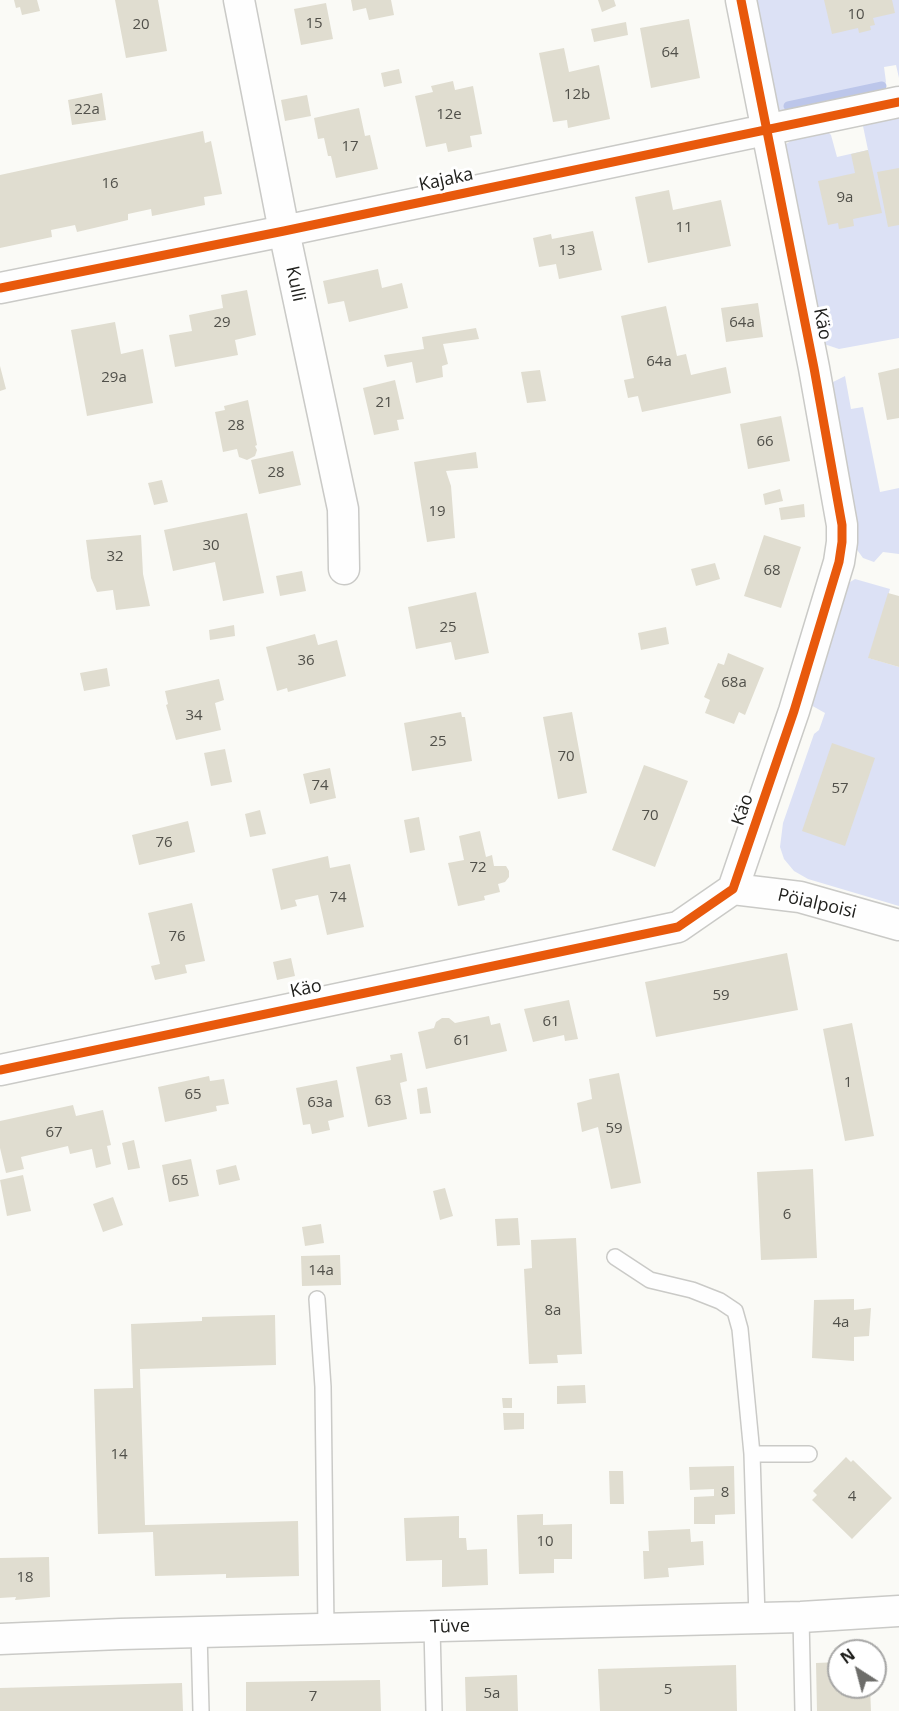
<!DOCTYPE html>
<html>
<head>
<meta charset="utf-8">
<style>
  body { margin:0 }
  #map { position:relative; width:899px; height:1711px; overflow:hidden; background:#fafaf6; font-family:"Open Sans",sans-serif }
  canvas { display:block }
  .north { position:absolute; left:827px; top:1639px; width:60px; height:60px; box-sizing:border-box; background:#fff; border:2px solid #a6a6a5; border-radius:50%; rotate:324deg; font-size:16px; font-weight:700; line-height:24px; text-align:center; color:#21211e }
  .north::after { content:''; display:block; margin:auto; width:21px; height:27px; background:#6d6d6a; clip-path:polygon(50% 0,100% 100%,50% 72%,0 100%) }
</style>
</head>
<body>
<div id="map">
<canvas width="899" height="1711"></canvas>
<div class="north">N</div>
</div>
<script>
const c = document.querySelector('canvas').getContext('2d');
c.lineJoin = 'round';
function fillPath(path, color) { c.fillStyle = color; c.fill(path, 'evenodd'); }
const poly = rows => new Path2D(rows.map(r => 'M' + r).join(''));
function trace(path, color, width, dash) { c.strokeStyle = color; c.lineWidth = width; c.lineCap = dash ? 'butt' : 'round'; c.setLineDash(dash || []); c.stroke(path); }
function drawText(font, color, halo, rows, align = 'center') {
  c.font = font + ' "Open Sans",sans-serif'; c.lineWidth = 6; c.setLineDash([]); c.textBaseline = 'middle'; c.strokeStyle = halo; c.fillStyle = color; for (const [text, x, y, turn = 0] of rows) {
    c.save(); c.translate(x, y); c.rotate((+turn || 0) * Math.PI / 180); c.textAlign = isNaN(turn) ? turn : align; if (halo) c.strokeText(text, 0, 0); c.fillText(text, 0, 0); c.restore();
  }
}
fillPath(poly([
  [751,0,899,0,899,78,896,65,884,67,886,82,883,89,781,112,771,98],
  [899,115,899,338,839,349,824,344,784,152,786,144,794,139,828,132,831,135,837,157,868,150,863,126,865,124],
  [845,376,851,409,863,407,880,492,899,488,899,554,883,552,874,562,863,558,855,547,856,514,831,390,833,382],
  [855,579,890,589,869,658,899,667,899,906,808,879,794,871,784,859,780,847,783,823,814,734,819,730,825,713,809,704,847,584]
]), '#dce1f5');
trace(poly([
  [788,106,882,86]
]), '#bcc6ea', 9);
fillPath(poly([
  [14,0,37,0,40,11,22,15,20,7,16,8],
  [115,0,158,0,167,51,126,58],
  [351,0,391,0,394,15,369,20,366,8,353,11],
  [598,0,614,0,616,6,602,12],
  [824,0,892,0,895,13,873,18,875,25,870,26,871,30,859,33,858,28,832,34],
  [326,3,333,39,301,45,294,9],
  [689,19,700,78,651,88,640,28],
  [626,22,628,35,594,42,591,29],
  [564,48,569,72,599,65,610,119,568,128,567,120,553,122,539,53],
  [399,69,402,83,384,87,381,73],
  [453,81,455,90,473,86,482,134,470,136,472,147,448,152,446,143,426,147,415,96,433,92,431,86],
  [102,93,106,120,72,125,68,100],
  [307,95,311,116,285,121,281,100],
  [359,108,365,136,370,135,378,169,336,178,331,156,328,156,324,138,318,139,314,118],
  [203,131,205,143,211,141,222,194,204,197,205,205,152,216,151,209,128,214,128,220,77,232,75,225,51,230,52,237,0,248,0,175],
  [868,150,882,213,853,219,854,226,839,229,838,223,828,225,818,181,855,173,851,154],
  [899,168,899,225,888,227,877,172],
  [669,190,673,210,721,200,731,246,648,263,635,197],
  [593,231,602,270,559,279,556,264,539,267,533,238,551,234,552,239],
  [378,269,382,288,402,283,408,308,349,322,344,301,328,304,323,281],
  [247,290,256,335,235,340,238,355,175,367,169,335,192,331,189,315,223,308,221,295],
  [758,303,763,337,726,342,721,308],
  [666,306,677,356,686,354,691,375,726,367,731,393,642,412,638,396,628,398,624,380,634,378,621,316],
  [115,322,121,354,143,349,153,403,87,416,71,330],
  [476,328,479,339,443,344,448,364,442,366,443,377,416,383,412,362,387,367,384,355,424,349,422,337],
  [0,366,6,389,0,391],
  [899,368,899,418,887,420,878,373],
  [540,370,546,401,527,403,521,372],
  [395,380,404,419,397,420,399,430,374,435,363,388],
  [248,400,257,445,255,446,257,450,255,456,247,460,239,457,237,449,223,452,215,412,225,410,224,406],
  [781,416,790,461,748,469,740,424],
  [293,451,301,485,259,494,251,460],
  [476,452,478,468,446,471,451,486,455,538,427,542,414,462],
  [162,480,168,502,154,505,148,483],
  [780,489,783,501,765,505,763,494],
  [804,504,805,517,781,520,779,508],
  [247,513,264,593,223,601,215,562,173,571,164,530],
  [141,535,143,574,150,606,116,610,113,590,97,592,91,578,86,540],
  [764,535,801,547,781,608,744,596],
  [715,563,720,579,696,586,691,569],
  [302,571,306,591,280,596,276,576],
  [476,592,489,653,455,660,451,642,416,649,408,607],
  [888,593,899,596,899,667,868,658],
  [234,625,235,636,210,640,209,630],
  [666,627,669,644,641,650,638,633],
  [315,634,318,645,337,640,346,676,288,692,287,688,277,691,266,647],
  [728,653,764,668,745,715,739,712,734,724,705,713,710,700,704,697,718,663,724,665],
  [107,668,110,686,84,691,80,673],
  [219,679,224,700,215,703,221,730,176,740,166,705,168,704,165,691],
  [461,712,462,717,465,717,472,761,412,771,404,723],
  [572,712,587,793,558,799,543,717],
  [832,743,875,758,845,846,802,831],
  [225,749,232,782,211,786,204,753],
  [644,765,688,781,655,867,612,850],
  [330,768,336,798,310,804,303,774],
  [260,810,266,834,250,837,245,814],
  [419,817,425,850,410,853,404,820],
  [188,821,195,852,139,865,132,835],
  [480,831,486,857,492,855,494,866,506,866,509,871,509,877,505,882,498,884,500,892,484,896,485,900,458,906,448,863,464,860,459,836],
  [328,856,330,868,350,864,364,927,327,935,318,895,295,900,297,906,281,910,272,869],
  [192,903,205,961,185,965,187,973,155,980,151,966,160,964,148,913],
  [787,953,798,1010,656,1037,645,982],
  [291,958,295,976,277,980,273,962],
  [569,1000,578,1039,565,1041,564,1035,533,1042,524,1009],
  [489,1016,491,1025,500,1023,507,1051,426,1069,418,1032,434,1028,436,1022,442,1018,449,1018,455,1023],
  [852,1023,874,1136,845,1141,823,1029],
  [402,1053,407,1081,400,1083,407,1119,368,1127,356,1067,391,1060,390,1055],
  [619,1073,641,1183,611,1189,598,1127,582,1132,577,1103,592,1099,589,1079],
  [209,1076,210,1081,224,1079,229,1104,216,1106,217,1111,165,1122,158,1087],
  [337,1080,344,1117,328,1121,330,1130,312,1134,310,1124,303,1125,296,1088],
  [427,1087,431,1113,420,1114,417,1089],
  [73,1105,76,1116,103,1110,111,1145,107,1146,111,1164,96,1168,92,1149,70,1154,68,1146,21,1157,24,1169,6,1173,0,1148,0,1121],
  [134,1140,140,1168,128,1170,122,1143],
  [191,1159,199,1196,169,1202,162,1165],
  [236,1165,240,1180,219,1185,216,1170],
  [813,1169,817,1258,761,1260,757,1172],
  [23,1175,31,1211,7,1216,0,1180],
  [445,1188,453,1216,440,1220,433,1191],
  [113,1197,123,1225,103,1232,93,1204],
  [518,1218,520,1245,497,1246,495,1219],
  [321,1224,324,1243,305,1246,302,1227],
  [576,1238,582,1354,557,1355,558,1363,529,1364,524,1269,532,1268,531,1240],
  [340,1255,341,1285,302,1286,301,1256],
  [854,1299,854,1310,871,1308,869,1336,854,1337,854,1361,812,1358,814,1300],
  [275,1315,276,1365,140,1369,145,1525,298,1521,299,1576,226,1578,226,1574,155,1576,153,1532,98,1534,94,1389,133,1388,131,1324,202,1321,202,1317],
  [585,1385,586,1403,557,1404,557,1386],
  [502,1398,512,1398,512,1408,503,1408],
  [503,1413,524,1413,524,1429,504,1430],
  [846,1457,851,1462,853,1460,892,1498,852,1539,812,1500,817,1495,813,1491],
  [734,1466,735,1514,715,1515,715,1524,694,1524,694,1497,714,1496,714,1489,690,1490,689,1467],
  [609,1471,623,1471,624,1504,610,1504],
  [543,1514,543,1525,572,1524,572,1559,554,1559,554,1573,519,1574,517,1515],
  [459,1516,459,1538,466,1538,467,1550,487,1549,488,1585,442,1587,442,1560,406,1561,404,1518],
  [690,1529,691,1542,703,1541,704,1565,668,1568,669,1577,644,1579,643,1551,649,1551,648,1531],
  [49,1557,50,1597,15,1600,16,1597,0,1598,0,1558],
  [839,1662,839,1687,870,1687,871,1711,817,1711,816,1663],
  [736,1665,737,1711,600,1711,598,1669],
  [517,1675,518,1711,466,1711,465,1677],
  [380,1680,381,1711,246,1711,246,1682],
  [182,1683,183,1711,0,1711,0,1688]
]), '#e0ddd0');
const service = poly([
  [615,1257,650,1280,692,1290,720,1301,735,1311,740,1329,752,1454,757,1618],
  [317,1299,323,1387,326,1629],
  [752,1454,809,1454],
  [801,1617,803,1711],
  [432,1627,434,1711],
  [199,1632,201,1711]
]);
const minor = poly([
  [239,0,284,231,343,509,344,569],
  [0,288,284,231,899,102],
  [733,889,800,897,899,925],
  [0,1070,678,927,733,889,794,711,839,562,842,542,842,525,814,368,741,0],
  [0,1639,120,1634,801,1617,899,1611]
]);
trace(service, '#cacac7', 18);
trace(minor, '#cacac7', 33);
trace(service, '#fefefe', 15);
trace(minor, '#fefefe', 30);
trace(poly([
  [0,288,284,231,899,102],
  [0,1070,678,927,733,889,794,711,839,562,842,542,842,525,814,368,741,0]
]), '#e8590c', 9);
drawText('15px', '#51504a', null, [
  ["10",856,15],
  ["15",314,24],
  ["20",141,25],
  ["64",670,53],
  ["12b",577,95],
  ["22a",87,110],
  ["12e",449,115],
  ["17",350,147],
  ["16",110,184],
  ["9a",845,198],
  ["11",684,228],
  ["13",567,251],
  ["29",222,323],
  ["64a",742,323],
  ["64a",659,362],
  ["29a",114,378],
  ["21",384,403],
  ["28",236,426],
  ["66",765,442],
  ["28",276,473],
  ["19",437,512],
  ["30",211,546],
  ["32",115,557],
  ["68",772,571],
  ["25",448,628],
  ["36",306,661],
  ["68a",734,683],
  ["34",194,716],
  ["25",438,742],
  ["70",566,757],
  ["74",320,786],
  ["57",840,789],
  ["70",650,816],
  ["76",164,843],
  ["72",478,868],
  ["74",338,898],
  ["76",177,937],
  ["59",721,996],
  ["61",551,1022],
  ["61",462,1041],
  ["1",848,1083],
  ["65",193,1095],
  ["63",383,1101],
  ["63a",320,1103],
  ["59",614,1129],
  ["67",54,1133],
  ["65",180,1181],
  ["6",787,1215],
  ["14a",321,1271],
  ["8a",553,1311],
  ["4a",841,1323],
  ["14",119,1455],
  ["8",725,1493],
  ["4",852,1497],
  ["10",545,1542],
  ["18",25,1578],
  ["5",668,1690],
  ["5a",492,1694],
  ["7",313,1697]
]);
drawText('18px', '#21211e', '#fff', [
  ["Kajaka",446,180,-12],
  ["Kulli",295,284,78],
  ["Käo",822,324,79],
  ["Käo",743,810,-71],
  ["Pöialpoisi",817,904,13],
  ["Käo",306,989,-12],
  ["Tüve",450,1627,-2]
]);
</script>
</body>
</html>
